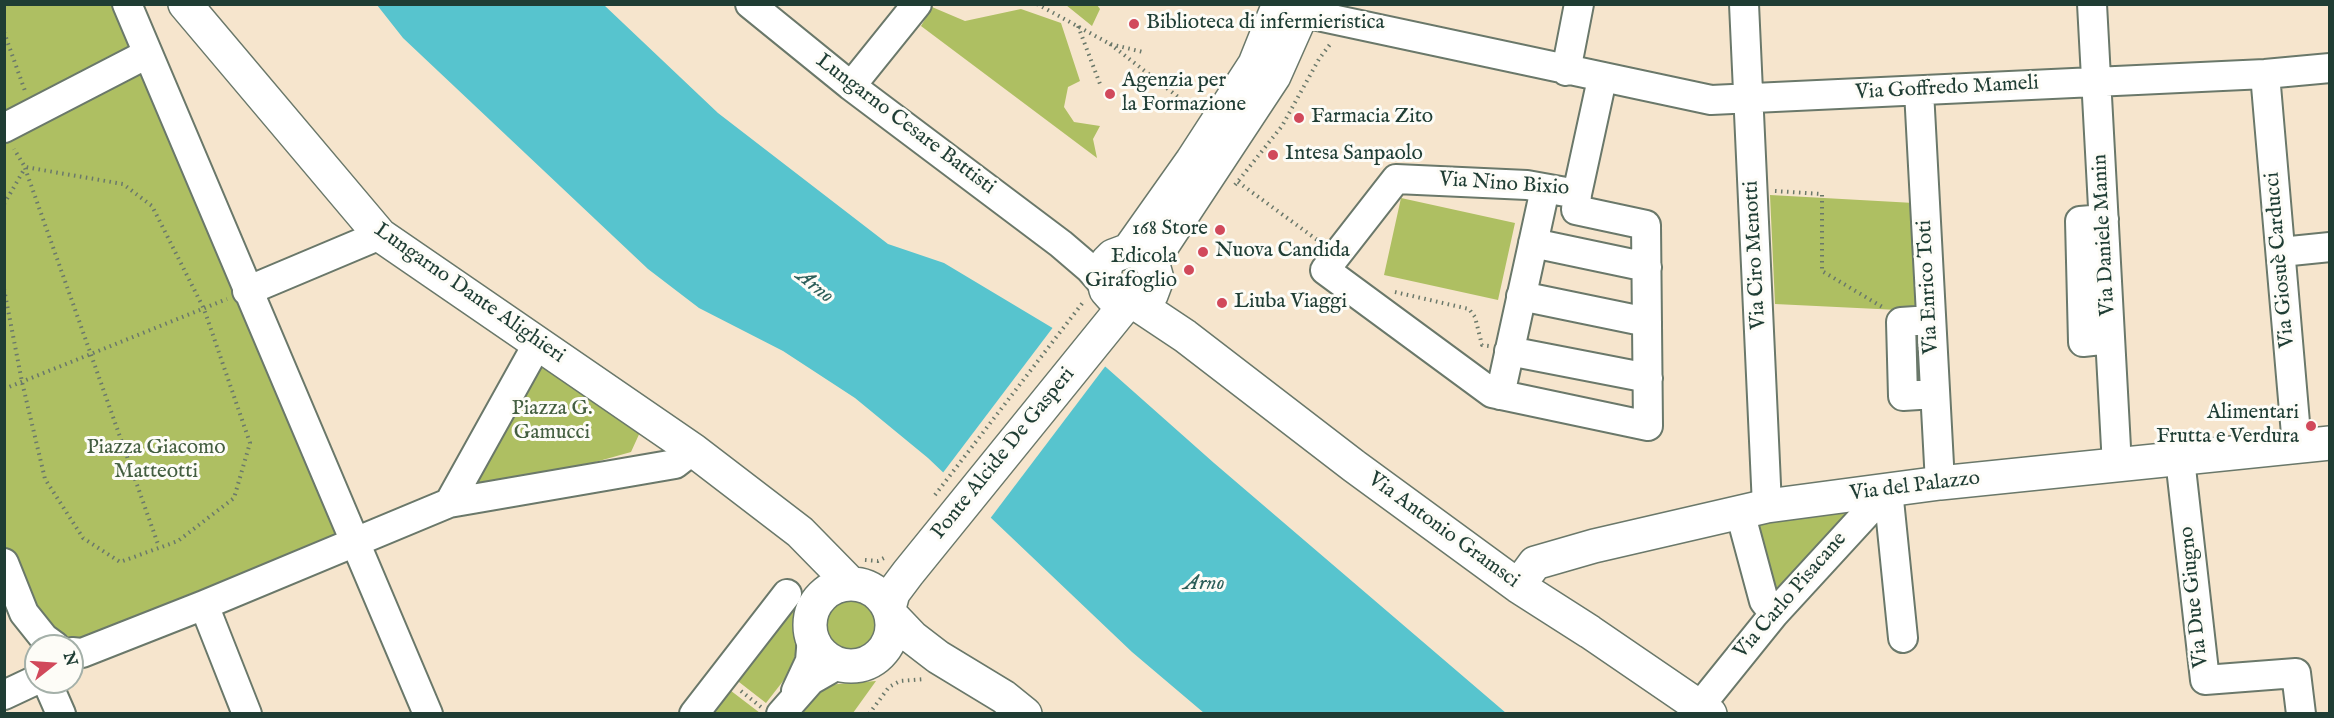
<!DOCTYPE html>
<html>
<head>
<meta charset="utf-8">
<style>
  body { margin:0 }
  #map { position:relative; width:2334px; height:718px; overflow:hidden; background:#f6e5cd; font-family:"IM FELL English",serif }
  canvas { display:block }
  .frame { position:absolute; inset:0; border:6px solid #1f3d34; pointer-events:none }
  .north { position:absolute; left:24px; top:634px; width:60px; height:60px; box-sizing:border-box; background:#fdfcf7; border:2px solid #a4b0a9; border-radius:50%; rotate:73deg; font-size:16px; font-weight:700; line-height:24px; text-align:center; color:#1f3d34 }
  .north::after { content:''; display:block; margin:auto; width:21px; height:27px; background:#d1495b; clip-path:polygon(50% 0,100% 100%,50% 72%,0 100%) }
</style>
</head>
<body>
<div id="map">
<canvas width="2334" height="718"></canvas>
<div class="frame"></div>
<div class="north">N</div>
</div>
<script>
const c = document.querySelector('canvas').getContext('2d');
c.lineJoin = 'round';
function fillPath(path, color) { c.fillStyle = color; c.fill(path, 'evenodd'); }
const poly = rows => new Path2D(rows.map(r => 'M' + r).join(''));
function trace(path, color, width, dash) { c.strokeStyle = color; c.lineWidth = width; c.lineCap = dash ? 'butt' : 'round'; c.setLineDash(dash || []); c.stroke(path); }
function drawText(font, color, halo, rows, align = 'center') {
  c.font = font + ' "IM FELL English",serif'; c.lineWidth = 6; c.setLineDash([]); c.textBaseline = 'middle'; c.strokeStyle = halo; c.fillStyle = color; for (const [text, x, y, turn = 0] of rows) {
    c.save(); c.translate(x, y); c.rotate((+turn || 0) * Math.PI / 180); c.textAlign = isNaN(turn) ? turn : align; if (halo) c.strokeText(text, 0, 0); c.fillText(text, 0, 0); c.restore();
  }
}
fillPath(poly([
  [4,5,127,5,355,543,204,605,55,646,5,563,4,128,11,124,5,107],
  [1066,5,1097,5,1100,9,1092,26],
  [932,7,965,21,1021,9,1061,23,1080,81,1068,87,1064,107,1074,122,1100,126,1093,139,1097,158,921,26],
  [1770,195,1914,203,1919,311,1775,304],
  [1401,198,1515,223,1498,300,1384,275],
  [538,343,641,430,631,452,449,503],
  [1861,504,1772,602,1751,520],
  '824 625a30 30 0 1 1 60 0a30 30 0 1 1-60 0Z',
  [798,603,794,620,798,647,793,661,787,676,766,703,730,675],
  [876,681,853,713,798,714,826,685],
  [722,684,760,713,700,714]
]), '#aebf62');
fillPath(poly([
  [377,5,604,5,718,113,888,244,944,263,1081,345,1214,463,1506,713,1204,713,1132,652,928,458,855,398,783,351,699,308,648,269,403,38]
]), '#57c4ce');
fillPath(poly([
  [1054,326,1083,342,1107,364,989,520,942,474]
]), '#f6e5cd');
const minor = poly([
  [127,4,428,714],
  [750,4,851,86,1061,244,1089,268,1104,285],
  [1744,4,1767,506],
  [2092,4,2117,466],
  [1304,13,1711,100,2265,74,2330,68],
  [1566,71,1579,4],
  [2265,74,2297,446],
  [851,86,917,4],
  [1919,91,1940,483],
  [4,128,147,54],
  [1577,194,1576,210,1646,225,1648,426,1492,393,1325,270,1396,179,1527,185,1577,194,1602,79],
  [2104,219,2080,221,2083,342,2110,339],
  [1533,243,1647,267],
  [2281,252,2330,247],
  [247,291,380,235],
  [1521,296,1647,322],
  [1931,320,1901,322,1903,396,1935,394],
  [1509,351,1648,378],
  [1500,395,1545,189],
  [2180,459,2205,680,2296,673,2301,714],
  [1888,490,1903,638],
  [449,503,538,343],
  [1740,512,1764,601,1774,614],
  [4,563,24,613,44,638,55,646],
  [204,605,247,714],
  [72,652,82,653,204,605,449,503,675,464,693,450],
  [47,682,61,714],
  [796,691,810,661,812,636],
  [4,695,36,680],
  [1699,707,1774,614,1888,490],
  [694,714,787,594],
  [781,714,811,680,832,668,844,665]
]);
const major = poly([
  [185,4,380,235,693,450,800,532,850,583],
  [1129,250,1138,251,1152,261,1157,279,1151,295,1145,300,1131,305,1114,299,1106,290,1103,277,1107,262,1113,256,1129,250,1192,161,1255,64,1279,4],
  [1152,261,1274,76,1306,4],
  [1137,304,1185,336,1354,466,1518,586,1590,632,1710,714],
  '810 625a41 41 0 1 1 82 0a41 41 0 1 1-82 0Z',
  [1518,586,1535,563,1594,546,1767,506,1940,483,2330,443],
  [889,608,893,593,908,573,1126,304],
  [891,615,912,637,938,657,1004,697,1025,714]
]);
trace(minor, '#6a786a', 32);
trace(major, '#6a786a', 36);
trace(poly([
  [1037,4,1110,44,1143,52],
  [1078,26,1100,84],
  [4,32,25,91],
  [1110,44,1195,110],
  [25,168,159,547],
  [1238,182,1320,242],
  [1235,185,1282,126,1319,59,1331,43],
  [1775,191,1822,194,1822,271,1884,308],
  [4,204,25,168],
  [4,289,22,382,45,479,83,538,120,562,178,541,234,498,250,443,204,309,152,206,123,184,25,167,14,149],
  [1395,292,1469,309,1475,317,1482,345,1489,346],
  [4,389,227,299],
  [935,495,1084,301],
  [865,560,878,561,886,557],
  [741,691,761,707],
  [869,714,889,687,900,681,925,679]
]), '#6a786a', 4, [1.5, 4.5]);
trace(minor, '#fff', 28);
trace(major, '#fff', 33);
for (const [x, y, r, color] of [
  [1134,24,6,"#d1495b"],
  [1110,94,6,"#d1495b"],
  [1299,118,6,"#d1495b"],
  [1273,155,6,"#d1495b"],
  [1220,230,6,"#d1495b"],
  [1203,252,6,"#d1495b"],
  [1189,270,6,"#d1495b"],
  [1222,303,6,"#d1495b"],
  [2311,426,6,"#d1495b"]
]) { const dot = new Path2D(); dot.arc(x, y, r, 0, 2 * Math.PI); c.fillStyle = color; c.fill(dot); trace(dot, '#fdfcf7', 2); }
drawText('21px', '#1f3d34', '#fdfcf7', [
  ["Biblioteca di infermieristica",1146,24],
  ["Agenzia per",1122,82],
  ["la Formazione",1122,106],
  ["Farmacia Zito",1311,118],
  ["Intesa Sanpaolo",1285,155],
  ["168 Store",1208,230,"right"],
  ["Nuova Candida",1215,252],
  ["Edicola",1177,258,"right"],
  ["Girafoglio",1177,282,"right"],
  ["Liuba Viaggi",1234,303],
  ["Alimentari",2299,414,"right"],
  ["Frutta e Verdura",2299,438,"right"]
], 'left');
drawText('21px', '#1f3d34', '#fdfcf7', [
  ["Via Goffredo Mameli",1947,89,-3],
  ["Lungarno Cesare Battisti",905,125,37],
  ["Via Nino Bixio",1504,185,4],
  ["Via Daniele Manin",2105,235,-93],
  ["Via Ciro Menotti",1756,255,-93],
  ["Via Giosuè Carducci",2281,260,-95],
  ["Via Enrico Toti",1929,287,-93],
  ["Lungarno Dante Alighieri",469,294,35],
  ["Ponte Alcide De Gasperi",1004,454,-51],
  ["Via del Palazzo",1915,487,-7],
  ["Via Antonio Gramsci",1443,531,36],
  ["Via Carlo Pisacane",1791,596,-49],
  ["Via Due Giugno",2195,597,-96]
]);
drawText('21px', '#435e40', '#fdfcf7', [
  ["Piazza G.",552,410],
  ["Gamucci",552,434],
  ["Piazza Giacomo",156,449],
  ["Matteotti",156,473]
]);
drawText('italic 22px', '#2d5f5a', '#fdfcf7', [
  ["Arno",814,287,39],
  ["Arno",1204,584]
]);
</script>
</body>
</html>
